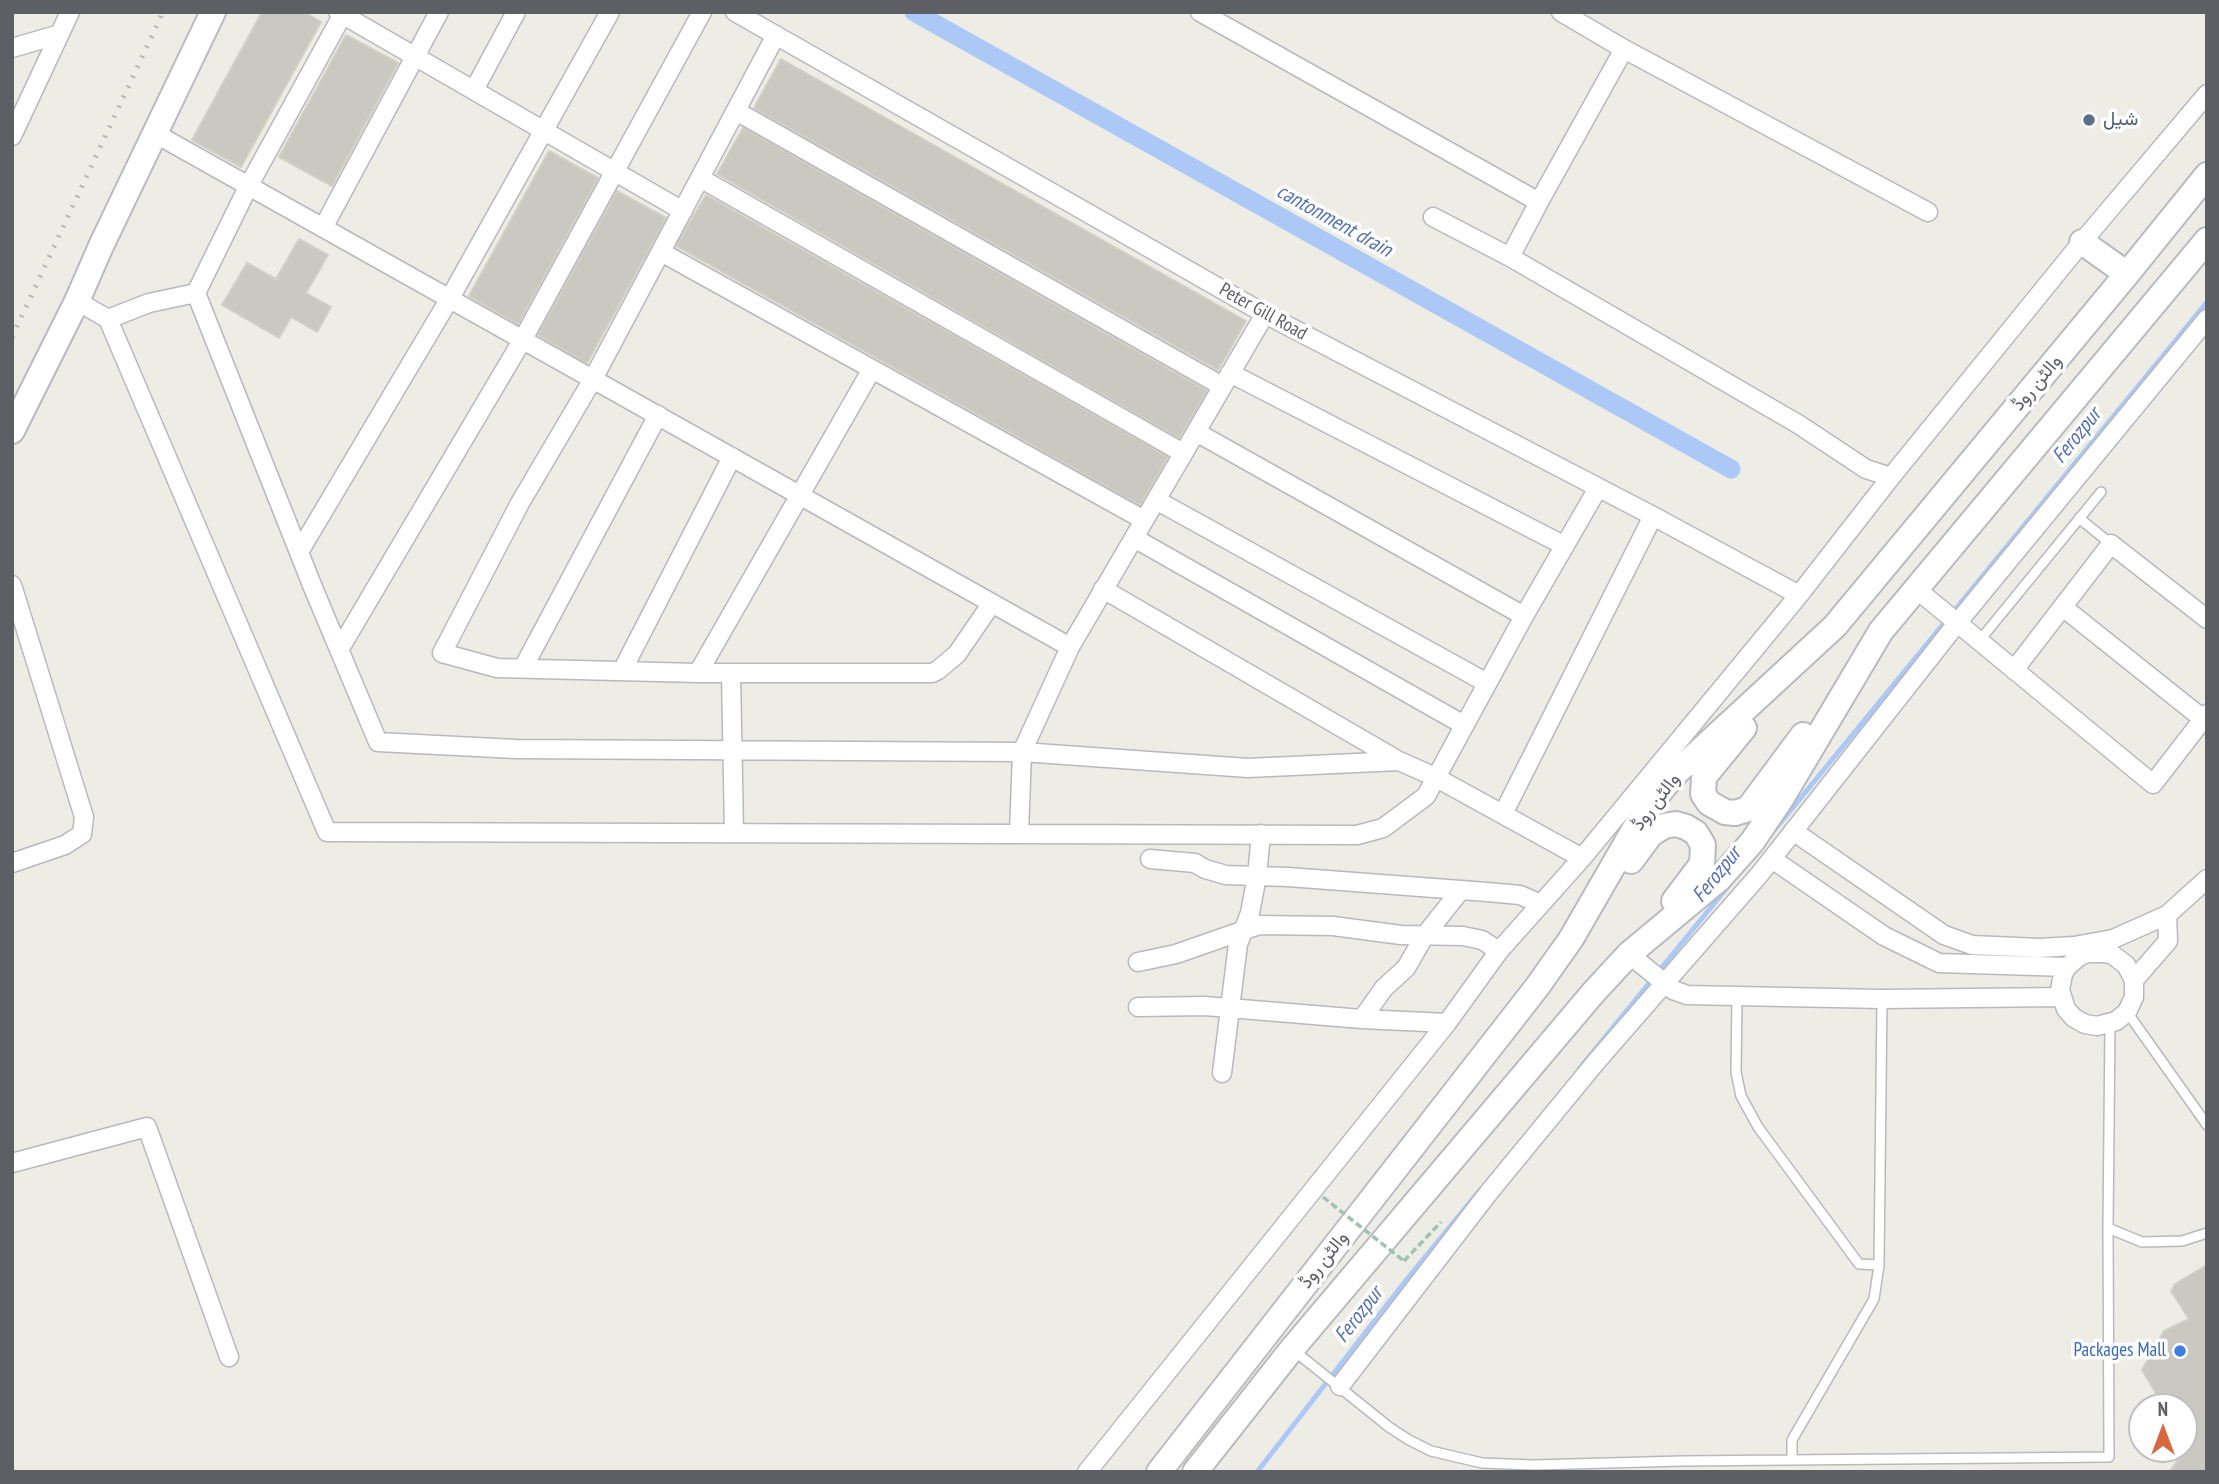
<!DOCTYPE html>
<html>
<head>
<meta charset="utf-8">
<style>
  body { margin:0 }
  #map { position:relative; width:2219px; height:1484px; overflow:hidden; background:#eeede5; font-family:"PT Sans Narrow",sans-serif }
  canvas { display:block }
  .frame { position:absolute; inset:0; border:14px solid #5d5f64; pointer-events:none }
  .north { position:absolute; left:2128px; top:1393px; width:70px; height:70px; box-sizing:border-box; background:#fff; border:2px solid #bebfc1; border-radius:50%; rotate:0deg; font-size:19px; font-weight:700; line-height:28px; text-align:center; color:#5d5f64 }
  .north::after { content:''; display:block; margin:auto; width:24px; height:32px; background:#d76941; clip-path:polygon(50% 0,100% 100%,50% 72%,0 100%) }
</style>
</head>
<body>
<div id="map">
<canvas width="2219" height="1484"></canvas>
<div class="frame"></div>
<div class="north">N</div>
</div>
<script>
const c = document.querySelector('canvas').getContext('2d');
c.lineJoin = 'round';
const poly = rows => new Path2D(rows.map(r => 'M' + r).join(''));
function trace(path, color, width, dash) { c.strokeStyle = color; c.lineWidth = width; c.lineCap = dash ? 'butt' : 'round'; c.setLineDash(dash || []); c.stroke(path); }
function fillPath(path, color) { c.fillStyle = color; c.fill(path, 'evenodd'); }
function drawText(font, color, halo, rows, align = 'center') {
  c.font = font + ' "PT Sans Narrow",Vazirmatn,sans-serif'; c.lineWidth = 7; c.setLineDash([]); c.textBaseline = 'middle'; c.strokeStyle = halo; c.fillStyle = color; for (const [text, x, y, turn = 0] of rows) {
    c.save(); c.translate(x, y); c.rotate((+turn || 0) * Math.PI / 180); c.textAlign = isNaN(turn) ? turn : align; if (halo) c.strokeText(text, 0, 0); c.fillText(text, 0, 0); c.restore();
  }
}
trace(poly([
  [1772,833,2207,302],
  [1579,1069,1730,884],
  [1257,1472,1407,1279,1480,1190]
]), '#acc8f6', 5);
trace(poly([
  [914,12,1731,469]
]), '#acc8f6', 19);
const building = poly([
  [262,12,304,12,321,22,241,167,192,140,262,12],
  [346,35,398,63,332,186,279,157,346,35],
  [781,59,1246,321,1218,370,754,108,781,59],
  [743,128,1207,391,1179,438,717,174,743,128],
  [549,151,598,178,518,324,469,296,549,151],
  [617,191,666,218,587,363,538,335,617,191],
  [706,195,1168,457,1140,505,676,246,706,195],
  [299,239,328,255,306,293,331,307,317,332,291,317,279,338,222,305,247,263,276,279,299,239],
  [2207,1265,2207,1472,2169,1472,2188,1447,2184,1441,2184,1407,2164,1407,2142,1370,2164,1331,2189,1319,2171,1291,2175,1284,2207,1265]
]);
fillPath(building, '#c9c8c1');
trace(building, '#d2d0c4', 2);
const lane = poly([
  [2079,518,2111,544],
  [1980,640,2101,492],
  [1737,997,1736,1072,1741,1096,1758,1127,1859,1264,1879,1265],
  [2127,1012,2207,1125],
  [2108,1228,2142,1242,2182,1241,2207,1233],
  [1292,1349,1389,1427,1409,1440,1431,1451,1482,1463,1534,1465,1682,1461,2109,1457,2108,1228,2110,1024],
  [1792,1460,1792,1440,1874,1299,1879,1265,1882,999]
]);
const street = poly([
  [338,12,683,211],
  [344,12,249,185,196,293,314,590,378,742,516,749,1022,752,1248,768,1399,761],
  [735,12,1265,314,1653,516,1799,595],
  [1200,12,1539,202,1510,257,1798,424,1866,469,1891,477],
  [1561,12,1624,49],
  [776,35,593,379,520,503,442,653,497,668,698,673,932,673,938,670,957,654,992,603],
  [12,48,60,34],
  [474,90,516,12],
  [736,111,1222,386],
  [156,134,1070,647],
  [12,136,70,12],
  [700,178,1183,453],
  [1539,202,1624,49,1928,212],
  [1433,217,1510,257],
  [323,228,439,12],
  [661,252,1144,520],
  [77,301,108,319,327,832,1357,835,1383,828,1426,796,1524,616,1598,488],
  [108,319,149,303,196,293],
  [1230,373,1565,546],
  [1196,432,1524,616],
  [1156,500,1487,683],
  [1134,538,1464,725],
  [299,552,450,298,610,12],
  [12,585,84,817,82,834,65,845,12,863],
  [1915,588,2153,784,2207,714],
  [1103,589,1399,761,1435,777,1582,858],
  [2064,608,2203,719],
  [339,650,523,339,702,12],
  [523,668,658,415],
  [2014,670,2111,544,2207,619],
  [622,671,732,457],
  [698,673,872,369],
  [731,673,734,833],
  [1503,814,1653,516],
  [1793,831,1944,935,1972,945,2039,948,2074,946,2113,939,2167,915,2207,879],
  [1019,834,1022,752,1070,647,1265,314],
  [1150,859,1195,863,1205,869,1226,875,1288,877,1487,892,1520,895,1541,904],
  [1772,859,1884,936,1939,963,2067,967,2080,956,2088,953,2105,953,2113,955,2126,965,2134,980,2134,997,2127,1012,2116,1021,2097,1026,2085,1024,2074,1018,2066,1009,2060,990,2063,974,2067,967],
  [1629,954,1673,990,1687,995,1882,999,2061,997],
  [1138,962,1176,954,1259,925,1333,926,1401,935,1463,936,1482,940,1499,951],
  [2134,980,2168,941,2167,915],
  [1138,1007,1205,1006,1362,1019,1447,1023],
  [1362,1019,1384,988,1406,968,1425,935,1461,890],
  [1222,1073,1238,944,1250,913,1257,876,1261,834],
  [12,1163,147,1127,229,1357],
  [1340,1386,1490,1191,1596,1062,1759,875,1958,622,2207,319],
  [1087,1472,1447,1023,1499,951,1582,858,1799,595,1891,477,2082,242,2207,94]
]);
const secondary = poly([
  [2082,242,2127,274],
  [12,431,77,301,101,246,213,12],
  [1744,728,1704,777,1703,794,1709,803,1725,812,1735,813,1748,809,1803,735],
  [1631,861,1651,834,1664,826,1676,824,1686,827,1696,833,1703,845,1702,864,1674,901],
  [1159,1472,1537,987,1571,939,1635,828,1662,789,1678,771,1835,626,2127,274,2207,175],
  [1195,1472,1292,1349,1593,993,1629,954,1719,879,1752,842,1781,799,1881,631,2207,240]
]);
trace(lane, '#b7b9bd', 12);
trace(street, '#b7b9bd', 21);
trace(secondary, '#b8babf', 28);
trace(poly([
  [1404,1261,1441,1222]
]), '#9ec3b0', 3.5, [7, 3.5]);
trace(lane, '#fff', 9);
trace(street, '#fff', 18);
trace(secondary, '#fff', 24);
trace(poly([
  [12,337,163,12]
]), '#b5b6b6', 5, [2, 9]);
trace(poly([
  [1323,1197,1404,1261]
]), '#9ec3b0', 3.5, [7, 3.5]);
for (const [x, y, r, color] of [
  [2089,120,7,"#5c6f8a"],
  [2180,1351,7,"#3f7fe0"]
]) { const dot = new Path2D(); dot.arc(x, y, r, 0, 2 * Math.PI); c.fillStyle = color; c.fill(dot); trace(dot, '#fff', 2.5); }
drawText('19px', '#4e5e75', '#fff', [
  ["شیل",2103,120]
], 'left');
drawText('19px', '#5d5f64', '#fff', [
  ["Peter Gill Road",1263,312,29],
  ["والٹن روڈ",2037,383,-50],
  ["والٹن روڈ",1656,802,-53],
  ["والٹن روڈ",1324,1260,-52]
]);
drawText('19px', '#366cbe', '#fff', [
  ["Packages Mall",2166,1351]
], 'right');
drawText('italic 21px', '#5170b7', '#fff', [
  ["cantonment drain",1334,221,29],
  ["Ferozpur",2077,436,-51],
  ["Ferozpur",1717,875,-51],
  ["Ferozpur",1359,1315,-52]
]);
</script>
</body>
</html>
